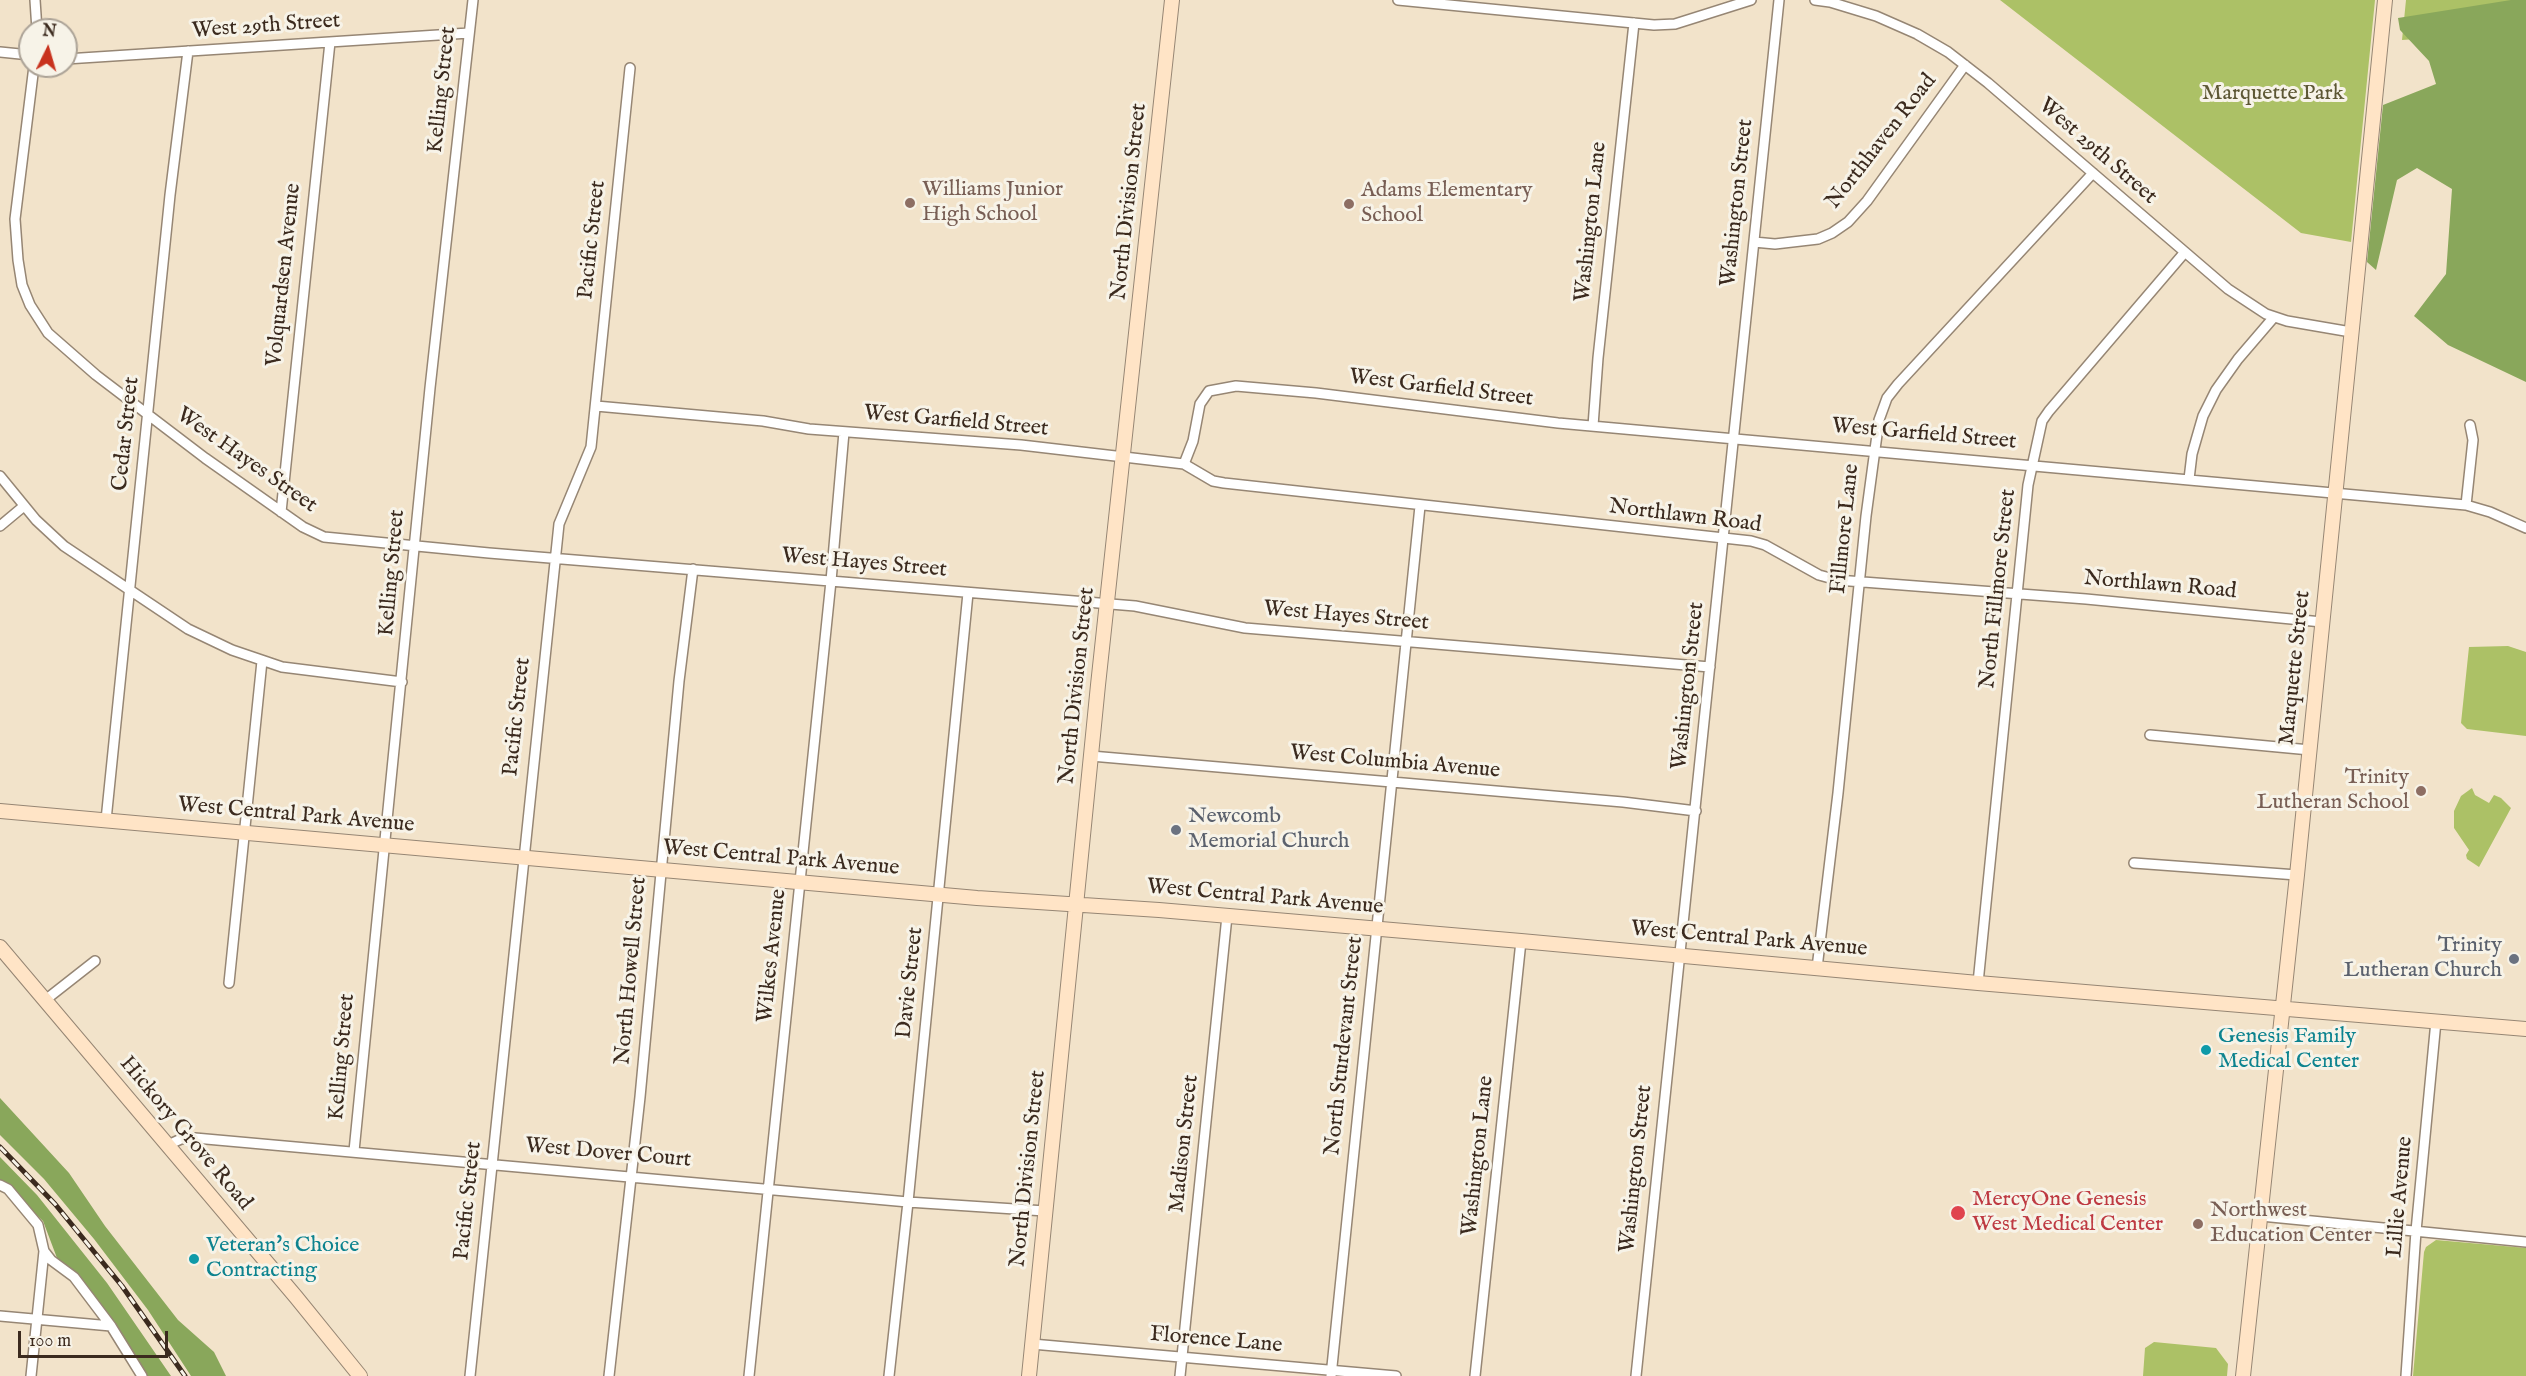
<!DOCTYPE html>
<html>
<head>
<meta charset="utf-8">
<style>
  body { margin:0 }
  #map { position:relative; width:2526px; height:1376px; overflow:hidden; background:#f2e3ca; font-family:"IM FELL English",serif }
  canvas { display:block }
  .north { position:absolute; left:18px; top:18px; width:60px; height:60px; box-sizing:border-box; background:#f7f3e8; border:2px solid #aca397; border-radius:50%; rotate:5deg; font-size:16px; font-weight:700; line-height:24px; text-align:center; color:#3b2a1e }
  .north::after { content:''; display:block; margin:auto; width:21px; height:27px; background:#c8321e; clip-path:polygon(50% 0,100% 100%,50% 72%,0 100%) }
  .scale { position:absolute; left:18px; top:1331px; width:150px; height:27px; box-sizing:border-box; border:3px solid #3b2a1e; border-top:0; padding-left:8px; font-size:18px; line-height:21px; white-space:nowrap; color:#3b2a1e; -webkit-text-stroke:4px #f7f3e8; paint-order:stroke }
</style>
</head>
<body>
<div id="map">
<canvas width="2526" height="1376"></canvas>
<div class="north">N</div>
<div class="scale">100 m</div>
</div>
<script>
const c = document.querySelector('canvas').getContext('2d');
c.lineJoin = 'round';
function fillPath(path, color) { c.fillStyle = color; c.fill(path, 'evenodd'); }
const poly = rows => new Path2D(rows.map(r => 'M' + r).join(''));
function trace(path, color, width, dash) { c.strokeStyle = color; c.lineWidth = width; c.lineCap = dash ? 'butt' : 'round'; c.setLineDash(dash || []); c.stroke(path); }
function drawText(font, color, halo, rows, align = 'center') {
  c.font = font + ' "IM FELL English",serif'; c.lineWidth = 6; c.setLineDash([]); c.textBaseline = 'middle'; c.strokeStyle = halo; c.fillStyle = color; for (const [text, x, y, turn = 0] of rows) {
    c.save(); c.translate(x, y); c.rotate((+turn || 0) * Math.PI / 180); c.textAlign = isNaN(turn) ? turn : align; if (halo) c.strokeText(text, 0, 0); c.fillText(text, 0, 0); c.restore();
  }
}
fillPath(poly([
  [2000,0,2375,0,2351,242,2301,233],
  [2406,0,2526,0,2446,37,2402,40],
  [2508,646,2526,652,2526,736,2467,729,2461,723,2469,647],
  [2472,788,2475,795,2489,803,2494,795,2501,798,2511,808,2479,867,2467,859,2466,855,2469,850,2454,828,2454,811,2461,796],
  [2436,1240,2526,1248,2526,1376,2413,1376,2424,1252,2426,1247],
  [2154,1342,2216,1348,2228,1364,2227,1376,2143,1376,2145,1348]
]), '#acc166');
fillPath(poly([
  [2511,0,2526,0,2526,382,2448,345,2414,316,2446,274,2452,189,2417,168,2397,180,2376,270,2367,262,2383,105,2436,84,2429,61,2400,30,2398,18],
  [0,1098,69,1173,105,1226,178,1320,214,1352,226,1376,191,1376,148,1310,94,1239,44,1179,0,1135],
  [0,1157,37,1195,107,1283,171,1376,146,1376,124,1337,82,1280,57,1258,43,1221,0,1182]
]), '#89a75b');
const street = poly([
  [35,0,37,30],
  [1398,0,1654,25,1675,24,1751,0],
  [1815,0,1830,2,1876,16,1917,34,1948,52,1988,83,2228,289,2266,314,2287,321,2351,332],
  [0,52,30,55],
  [66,59,469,33],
  [34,66,15,219,18,260,22,285,30,305,48,333,96,375,205,458,303,527,324,537,489,553,1135,606,1245,628,1710,667],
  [1754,242,1775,244,1818,239,1832,233,1848,222,1867,201,1965,65],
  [596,406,763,421,809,429,1021,445,1124,457,1184,464,1213,481,1224,483,1751,541,1765,545,1819,575,1837,580,2086,599,2322,622],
  [1593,426,1598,358,1634,23],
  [1184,464,1193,441,1200,404,1209,391,1236,386,1316,393,1558,423,2466,505,2490,512,2526,528],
  [0,476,36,520,64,546,188,629,232,650,282,667,402,682],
  [2189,479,2192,454,2203,416,2216,390,2238,359,2274,317],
  [2466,505,2473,440,2470,425],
  [281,512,330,42],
  [0,526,24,506],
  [2150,735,2310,750],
  [1091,756,1623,802,1696,811],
  [106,820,170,195,188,51],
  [2134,863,2297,875],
  [1817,968,1838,793,1866,516,1879,420,1887,398,1898,384,2093,173],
  [229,983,262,661],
  [1978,983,2028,485,2042,421,2049,411,2185,252],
  [44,1001,95,961],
  [168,1145,181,1139,195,1138,908,1202,1045,1211],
  [354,1151,430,388,473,0],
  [0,1185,8,1189,38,1225,44,1251,51,1260,74,1277,111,1326,142,1376],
  [2261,1216,2526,1242],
  [0,1316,111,1326],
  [1032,1344,1396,1376],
  [31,1376,44,1251],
  [470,1376,559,524,591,447,630,68],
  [609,1376,640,1097,679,681,693,569],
  [749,1376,831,581,844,432],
  [889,1376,908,1202,968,593],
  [1180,1376,1227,916],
  [1331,1376,1420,506],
  [1475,1376,1521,941],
  [1636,1376,1779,0],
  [2406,1376,2416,1231,2436,1021]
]);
const secondary = poly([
  [0,811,977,898,1159,910,1521,941,1978,983,2526,1029],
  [0,947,296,1297,360,1376],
  [1029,1376,1098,685,1172,0],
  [2243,1376,2297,875,2385,0]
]);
trace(street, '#968674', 12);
trace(secondary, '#968674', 16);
trace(street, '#fff', 9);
trace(secondary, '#ffe4c6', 14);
const rail = poly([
  [0,1147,55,1204,122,1286,185,1376]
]);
trace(rail, '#3b2a1e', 5);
trace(rail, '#f7f3e8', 3, [9]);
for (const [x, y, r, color] of [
  [910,203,6,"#8d6e63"],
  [1349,204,6,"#8d6e63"],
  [2421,791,6,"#8d6e63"],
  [1176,830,6,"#6b7280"],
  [2514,959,6,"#6b7280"],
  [2206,1050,6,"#0f9aa8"],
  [1958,1213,8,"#e0444e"],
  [2198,1224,6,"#8d6e63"],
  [194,1259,6,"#0f9aa8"]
]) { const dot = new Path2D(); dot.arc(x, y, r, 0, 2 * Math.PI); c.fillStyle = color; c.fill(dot); trace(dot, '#f7f3e8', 2); }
drawText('22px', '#3b2a1e', '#f7f3e8', [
  ["West 29th Street",266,27,-4],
  ["Kelling Street",443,90,-84],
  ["Northhaven Road",1882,142,-52],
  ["West 29th Street",2097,152,41],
  ["North Division Street",1130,202,-84],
  ["Washington Street",1738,203,-84],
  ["Washington Lane",1592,222,-84],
  ["Pacific Street",593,240,-84],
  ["Volquardsen Avenue",285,275,-84],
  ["West Garfield Street",1441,389,7],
  ["West Garfield Street",956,422,5],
  ["Cedar Street",127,434,-84],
  ["West Garfield Street",1924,435,5],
  ["West Hayes Street",246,461,35],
  ["Northlawn Road",1685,517,7],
  ["Fillmore Lane",1846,529,-84],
  ["West Hayes Street",864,564,5],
  ["Kelling Street",393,573,-85],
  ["Northlawn Road",2160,586,5],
  ["North Fillmore Street",1999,589,-84],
  ["West Hayes Street",1346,617,5],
  ["Marquette Street",2296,668,-84],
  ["North Division Street",1078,686,-84],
  ["Washington Street",1689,686,-84],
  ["Pacific Street",518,717,-84],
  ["West Columbia Avenue",1395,763,5],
  ["West Central Park Avenue",296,816,5],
  ["West Central Park Avenue",781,859,5],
  ["West Central Park Avenue",1265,898,5],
  ["West Central Park Avenue",1749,940,5],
  ["Wilkes Avenue",773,956,-84],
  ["North Howell Street",632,971,-85],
  ["Davie Street",911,983,-84],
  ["North Sturdevant Street",1345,1046,-84],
  ["Kelling Street",343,1057,-85],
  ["Hickory Grove Road",185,1134,50],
  ["Madison Street",1185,1144,-84],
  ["West Dover Court",608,1154,5],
  ["Washington Lane",1479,1156,-84],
  ["North Division Street",1029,1169,-84],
  ["Washington Street",1637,1169,-84],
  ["Lillie Avenue",2401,1197,-85],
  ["Pacific Street",469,1201,-84],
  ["Florence Lane",1216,1341,5]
]);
drawText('22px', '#5d5734', '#f7f3e8', [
  ["Marquette Park",2273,94]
]);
drawText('22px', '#785e54', '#f7f3e8', [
  ["Williams Junior",922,190],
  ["High School",922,215],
  ["Adams Elementary",1361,191],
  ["School",1361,216],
  ["Trinity",2409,778,"right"],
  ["Lutheran School",2409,803,"right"],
  ["Northwest",2210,1211],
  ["Education Center",2210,1236]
], 'left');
drawText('22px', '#5b616d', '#f7f3e8', [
  ["Newcomb",1188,817],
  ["Memorial Church",1188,842],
  ["Trinity",2502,946,"right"],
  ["Lutheran Church",2502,971,"right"]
], 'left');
drawText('22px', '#0d838f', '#f7f3e8', [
  ["Genesis Family",2218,1037],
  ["Medical Center",2218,1062],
  ["Veteran's Choice",206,1246],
  ["Contracting",206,1271]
], 'left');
drawText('22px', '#be3a42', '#f7f3e8', [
  ["MercyOne Genesis",1972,1200],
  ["West Medical Center",1972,1225]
], 'left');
</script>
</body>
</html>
